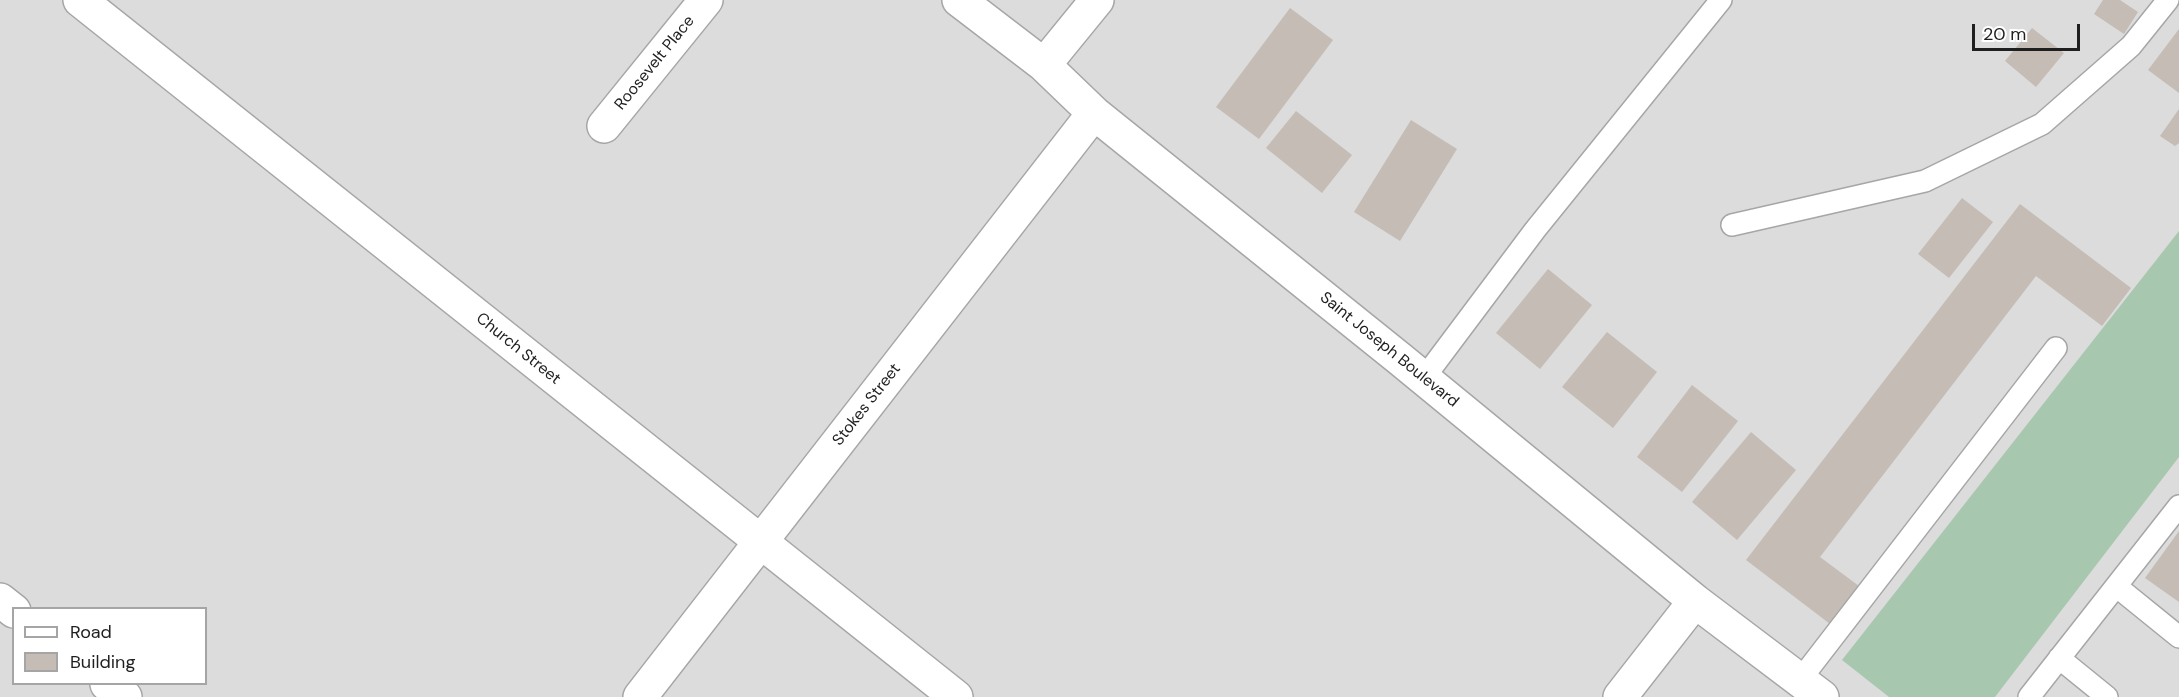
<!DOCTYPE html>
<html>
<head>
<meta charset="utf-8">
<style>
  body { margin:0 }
  #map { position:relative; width:2179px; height:697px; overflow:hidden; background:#f0ede5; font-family:"DM Sans",sans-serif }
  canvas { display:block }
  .legend { position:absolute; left:12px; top:607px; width:195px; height:78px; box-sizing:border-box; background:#fff; border:2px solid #a5a5a5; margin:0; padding:8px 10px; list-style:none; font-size:18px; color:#1f1f1f }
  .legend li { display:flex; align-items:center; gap:12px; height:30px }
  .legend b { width:30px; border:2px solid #a5a5a5 }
  .scale { position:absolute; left:1972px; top:24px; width:108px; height:27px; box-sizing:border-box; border:3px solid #1f1f1f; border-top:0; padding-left:8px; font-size:18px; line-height:21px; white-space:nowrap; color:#1f1f1f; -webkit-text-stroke:4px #fff; paint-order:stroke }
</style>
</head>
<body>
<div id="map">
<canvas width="2179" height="697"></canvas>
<ul class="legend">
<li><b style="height:8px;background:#fff"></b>Road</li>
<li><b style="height:16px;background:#c4bcb5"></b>Building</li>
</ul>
<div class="scale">20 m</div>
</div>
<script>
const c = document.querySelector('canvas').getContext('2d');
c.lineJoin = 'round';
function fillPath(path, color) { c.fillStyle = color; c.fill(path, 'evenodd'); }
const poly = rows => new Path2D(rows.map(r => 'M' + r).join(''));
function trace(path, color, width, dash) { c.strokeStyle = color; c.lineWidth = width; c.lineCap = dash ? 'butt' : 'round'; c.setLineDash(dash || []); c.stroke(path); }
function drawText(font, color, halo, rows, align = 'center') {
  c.font = font + ' "DM Sans",sans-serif'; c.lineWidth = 6; c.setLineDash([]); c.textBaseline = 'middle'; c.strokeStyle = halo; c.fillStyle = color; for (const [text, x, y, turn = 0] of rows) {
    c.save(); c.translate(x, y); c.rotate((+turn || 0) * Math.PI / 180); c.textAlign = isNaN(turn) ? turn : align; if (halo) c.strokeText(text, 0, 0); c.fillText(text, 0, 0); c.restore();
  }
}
fillPath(poly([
  [0,0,2179,0,2179,697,0,697],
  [14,608,206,608,206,684,14,684]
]), '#dddcdc');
fillPath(poly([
  [2179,231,2179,457,1995,697,1889,697,1842,660]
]), '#a7c8ae');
fillPath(poly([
  [2103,0,2120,0,2138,12,2124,34,2094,14],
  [1290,8,1333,40,1259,139,1216,107],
  [2032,28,2064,53,2036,87,2005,61],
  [2179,29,2179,93,2148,70],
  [2179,109,2179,143,2175,146,2160,136],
  [1296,111,1352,155,1322,193,1266,148],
  [1411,120,1457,149,1400,241,1354,212],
  [1962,198,1993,222,1949,278,1918,254],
  [2020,204,2131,288,2102,326,2036,276,1820,557,1867,592,1838,630,1746,560],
  [1548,269,1592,305,1540,369,1496,333],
  [1607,332,1657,372,1613,428,1562,387],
  [1692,385,1738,421,1682,492,1637,457],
  [1751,432,1796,470,1737,540,1692,502],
  [2179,531,2179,602,2145,578]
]), '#c4bcb5');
const lane = poly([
  [1732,225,1925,181,2042,124,2131,46,2168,0],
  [1424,378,1535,230,1721,0],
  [2116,586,2179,637],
  [2059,658,2107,697],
  [1800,680,2056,348],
  [2029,697,2179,506]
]);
const street = poly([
  [80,0,956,697],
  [959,0,1044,65,1094,113,1400,359,1695,601,1822,697],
  [1044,65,1097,0],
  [604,126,706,0],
  [0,600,14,611],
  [107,684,125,697],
  [640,697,1094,113],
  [1620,697,1695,601]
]);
trace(lane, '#a6a6a6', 24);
trace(street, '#a6a6a6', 36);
trace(lane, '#fff', 21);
trace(street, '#fff', 33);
drawText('16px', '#1f1f1f', '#fff', [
  ["Roosevelt Place",655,63,-51],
  ["Church Street",518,349,39],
  ["Saint Joseph Boulevard",1389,350,39],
  ["Stokes Street",867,405,-52]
]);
</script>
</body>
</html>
